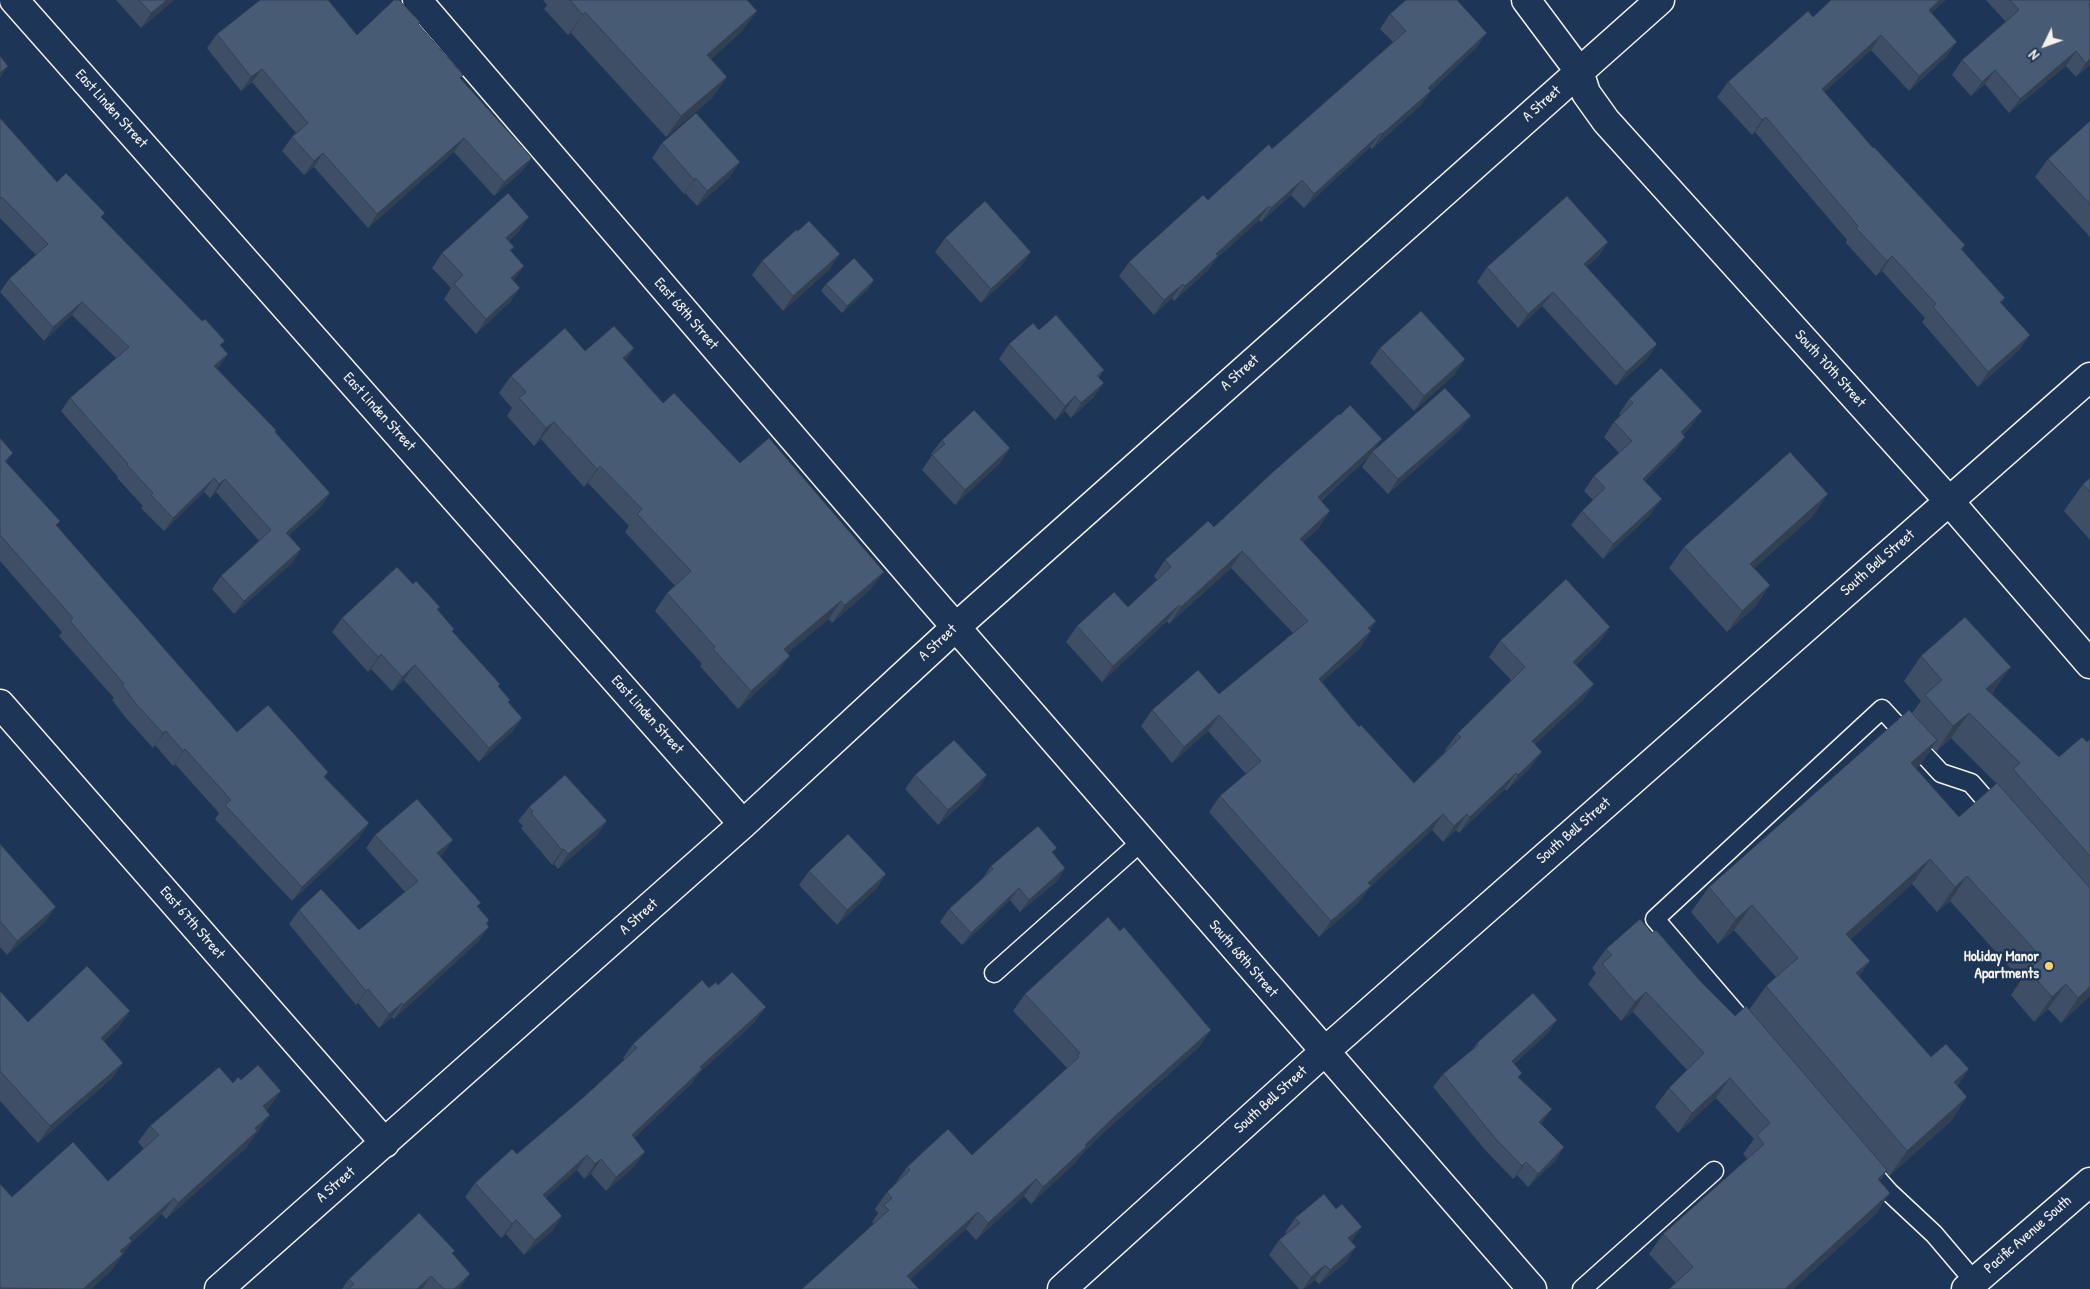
<!DOCTYPE html>
<html>
<head>
<meta charset="utf-8">
<style>
  body { margin:0 }
  #map { position:relative; width:2090px; height:1289px; overflow:hidden; background:#1d3557; font-family:"Patrick Hand",sans-serif }
  canvas { display:block }
  .north { position:absolute; left:2020px; top:20px; width:50px; height:50px; -webkit-text-stroke:4px #1d3557; paint-order:stroke; rotate:228deg; font-size:14px; font-weight:700; line-height:20px; text-align:center; color:#f4f1e8 }
  .north::after { content:''; display:block; margin:auto; width:18px; height:22px; background:#f4f1e8; clip-path:polygon(50% 0,100% 100%,50% 72%,0 100%) }
</style>
</head>
<body>
<div id="map">
<canvas width="2090" height="1289"></canvas>
<div class="north">N</div>
</div>
<script>
const c = document.querySelector('canvas').getContext('2d');
c.lineJoin = 'round';
const poly = rows => new Path2D(rows.map(r => 'M' + r).join(''));
function trace(path, color, width, dash) { c.strokeStyle = color; c.lineWidth = width; c.lineCap = dash ? 'butt' : 'round'; c.setLineDash(dash || []); c.stroke(path); }
function fillPath(path, color) { c.fillStyle = color; c.fill(path, 'evenodd'); }
function drawText(font, color, halo, rows, align = 'center') {
  c.font = font + ' "Patrick Hand",sans-serif'; c.lineWidth = 5; c.setLineDash([]); c.textBaseline = 'middle'; c.strokeStyle = halo; c.fillStyle = color; for (const [text, x, y, turn = 0] of rows) {
    c.save(); c.translate(x, y); c.rotate((+turn || 0) * Math.PI / 180); c.textAlign = isNaN(turn) ? turn : align; if (halo) c.strokeText(text, 0, 0); c.fillText(text, 0, 0); c.restore();
  }
}
const lane = poly([
  [994,973,1142,841],
  [1752,1032,1655,919,1882,709,1941,773,1971,783,1998,814],
  [1874,1175,1889,1192,1934,1234,1974,1281],
  [1582,1289,1714,1171]
]);
const street = poly([
  [14,0,743,824],
  [417,0,927,594,1532,1289],
  [1526,0,1579,71,1586,93,1606,121,1949,501,2090,664],
  [0,704,385,1143],
  [219,1289,743,824,956,627,1660,0],
  [1062,1289,1324,1052,2090,377]
]);
const primary = poly([
  [1966,1289,2090,1182]
]);
trace(lane, '#f4f1e8', 21);
trace(street, '#f4f1e8', 31);
trace(primary, '#f4f1e8', 31);
trace(lane, '#1d3557', 18);
trace(street, '#1d3557', 28);
trace(primary, '#1d3557', 28);
fillPath(poly([
  [116,0,174,0,141,28],
  [543,0,747,0,757,11,742,31,711,59,727,77,712,98,666,137,571,33,568,35,544,9,547,5],
  [1986,0,2090,0,2090,65,2076,77,2066,66,2009,113,1985,84,1971,96,1952,75,1962,60,2006,22],
  [1931,13,1947,56,1909,91,1871,50,1824,92,1873,148,1965,245,1962,250,2005,298,2001,303,2030,335,2019,350,1978,387,1922,322,1925,318,1882,271,1876,276,1846,243,1847,240,1755,132,1752,135,1717,97,1728,82,1813,17],
  [1390,14,1477,47,1431,91,1421,105,1372,149,1370,147,1304,208,1291,195,1261,222,1259,220,1216,259,1208,270,1174,301,1172,298,1154,315,1119,276,1129,262,1272,149,1393,42,1380,29],
  [420,22,418,25,461,79,532,158,522,171,494,196,454,152,368,228,314,167,304,175,282,151,292,137,296,133,252,82,241,91,207,48,217,34,357,35],
  [0,118,57,182,105,213,101,218,228,354,217,368,330,493,321,507,289,535,301,549,292,563,234,614,212,589,221,576,259,541,216,492,210,498,204,492,164,531,141,508,143,506,117,478,118,477,61,411,70,398,116,358,72,315,44,341,0,292,9,279,36,255,0,218],
  [2090,121,2090,237,2035,177,2048,159],
  [662,143,730,177,697,206,685,193,684,194,652,158],
  [519,231,509,241,514,247,511,251,514,281,520,288,510,302,476,334,444,299,451,288,432,268,442,253],
  [945,238,1031,252,1021,266,981,303,935,252],
  [1608,242,1598,257,1586,267,1657,344,1647,359,1616,386,1542,306,1518,328,1477,282,1487,267],
  [762,261,830,269,783,311,752,275],
  [874,280,869,288,842,313,821,291,826,284],
  [1039,330,1104,370,1099,377,1094,397,1071,418,1065,411,1055,420,999,359,1009,344],
  [634,348,625,361,663,403,740,463,871,589,832,623,829,619,787,653,777,673,738,709,700,666,702,664,655,611,667,593,675,586,625,532,629,526,588,483,584,487,541,439,534,446,507,416,512,408,499,393,511,376],
  [1380,348,1465,359,1455,374,1414,411,1370,363],
  [1629,399,1692,425,1683,435,1685,437,1675,451,1645,481,1651,514,1603,559,1571,525,1582,511,1593,500,1584,491,1594,476,1619,453,1604,437,1614,422,1621,416,1619,414],
  [1460,430,1388,494,1362,467,1369,457,1321,501,1319,528,1303,542,1376,621,1370,630,1371,631,1360,648,1322,682,1359,727,1414,783,1446,751,1445,750,1457,734,1511,680,1489,657,1500,641,1610,627,1599,643,1576,665,1594,684,1583,700,1535,744,1530,768,1506,791,1505,789,1459,833,1456,830,1443,842,1432,830,1371,886,1359,902,1319,937,1209,812,1220,796,1246,774,1208,731,1172,763,1141,726,1152,710,1219,694,1293,633,1231,568,1169,624,1167,621,1102,682,1066,642,1077,626,1128,607,1157,580,1154,576,1165,560,1214,527,1374,451],
  [0,438,6,463,60,521,56,526,237,732,328,772,325,777,369,823,359,838,292,901,215,819,219,813,175,764,173,766,155,745,153,748,126,718,112,700,114,698,59,636,62,632,0,561],
  [942,440,1010,448,1000,463,955,505,922,470,932,455,931,454],
  [2090,478,2090,540,2064,511,2083,484],
  [1813,516,1754,568,1770,585,1755,607,1727,632,1669,568,1684,547],
  [413,584,440,607,437,610,454,629,452,631,498,686,508,702,522,718,512,732,479,762,404,680,392,691,371,669,368,672,332,632,342,618],
  [1921,656,1993,692,1992,694,2059,757,2087,742,2090,739,2090,996,2061,1023,2048,1009,2034,1022,2011,995,2021,980,1950,901,1937,912,1912,884,1851,939,1859,977,1931,1057,1969,1069,1957,1086,1967,1097,1950,1122,1889,1176,1886,1172,1880,1181,1877,1213,1793,1289,1669,1289,1676,1283,1649,1254,1663,1234,1747,1159,1743,1154,1754,1139,1716,1098,1678,1133,1655,1107,1669,1088,1687,1070,1633,1012,1621,1021,1588,984,1596,973,1592,968,1606,949,1652,933,1735,1016,1749,1010,1766,986,1776,977,1734,930,1718,944,1691,912,1709,887,1912,713,1921,701,1904,681],
  [1951,738,1997,784,1959,817,1916,768,1920,765,1932,748,1936,752],
  [915,775,987,775,977,790,938,825,905,789],
  [529,807,607,821,597,835,558,869,554,864,552,865,521,828,523,826,518,821],
  [375,835,443,854,440,856,478,907,489,920,487,924,479,941,394,1019,392,1017,379,1028,358,1003,356,1005,289,924,299,910,359,930,405,892,366,848],
  [0,844,46,921,7,955,0,947],
  [1053,853,1065,868,1057,881,1020,912,1010,900,962,945,940,922,949,909,982,879,991,866],
  [809,871,886,874,876,889,837,925,799,885],
  [709,988,755,1022,698,1074,692,1083,634,1138,635,1166,606,1191,591,1174,584,1179,577,1170,545,1198,562,1216,552,1231,524,1255,506,1234,501,1238,465,1197,475,1183,517,1154,585,1096,624,1060,623,1058,633,1044],
  [0,991,28,1022,130,1011,118,1028,104,1041,123,1063,111,1079,38,1143,0,1101],
  [1025,994,1211,1030,1199,1047,1102,1134,1082,1154,1075,1163,1031,1204,1024,1196,976,1240,966,1229,910,1279,802,1289,874,1224,872,1222,878,1213,875,1209,887,1192,895,1184,907,1167,972,1155,1067,1068,1013,1011],
  [1557,1020,1548,1033,1514,1064,1519,1078,1543,1122,1541,1124,1564,1147,1555,1161,1528,1187,1517,1175,1513,1179,1486,1151,1433,1087,1443,1074,1472,1050,1477,1043],
  [233,1083,269,1108,266,1110,259,1131,255,1135,246,1148,166,1219,162,1214,132,1242,111,1271,91,1289,0,1289,0,1184,12,1197,108,1181,144,1149,138,1142,150,1126],
  [1295,1218,1351,1242,1346,1262,1319,1284,1315,1280,1304,1289,1299,1289,1269,1255,1279,1240,1287,1234,1285,1233],
  [453,1254,470,1274,459,1289,342,1289,349,1279]
]), '#3e4e64');
fillPath(poly([
  [167,0,174,0,141,28,151,13],
  [1940,0,1946,0,1918,25,1929,10],
  [757,11,742,31,693,76,707,55],
  [585,12,571,33,568,35,583,15],
  [1487,33,1477,47,1425,96,1431,91,1421,105,1372,149,1382,134,1428,88],
  [1881,35,1871,50,1811,104,1822,89],
  [1957,42,1947,56,1909,91,1919,76],
  [2076,51,2066,66,2009,113,2020,99],
  [2090,59,2090,65,2076,77,2086,63],
  [8,66,0,78,0,73],
  [262,69,252,82,241,91,251,77],
  [1995,70,1985,84,1971,96,1982,82],
  [727,77,712,98,666,137,681,116],
  [1766,117,1755,132,1752,135,1762,120],
  [1381,133,1370,147,1304,208,1314,194],
  [464,138,454,152,368,228,377,214],
  [323,153,314,167,304,175,314,161],
  [532,158,522,171,494,196,504,182],
  [740,162,730,177,697,206,707,191],
  [696,178,685,193,684,194,694,180],
  [1302,180,1291,195,1261,222,1271,208],
  [1269,206,1259,220,1216,259,1208,270,1174,301,1185,286,1216,254],
  [529,217,519,231,496,252,506,238],
  [1608,242,1598,257,1573,279,1584,264],
  [1031,252,1021,266,981,303,991,289],
  [840,254,830,269,783,311,793,296],
  [1892,256,1882,271,1876,276,1887,261],
  [524,266,514,280,501,292,511,278],
  [874,280,869,288,842,313,847,306],
  [1183,284,1172,298,1154,315,1164,300],
  [520,288,510,302,476,334,486,319],
  [1553,292,1542,306,1518,328,1528,314],
  [82,302,72,315,44,341,53,327],
  [2030,335,2019,350,1978,387,1988,372],
  [1657,344,1647,359,1616,386,1626,372],
  [634,348,622,366,623,358],
  [228,354,219,367,205,379,214,366],
  [1465,359,1455,374,1414,411,1424,396],
  [1104,383,1094,397,1071,418,1081,403],
  [1075,396,1065,411,1055,420,1065,406],
  [1702,411,1692,425,1671,447,1681,432],
  [1471,416,1460,430,1388,494,1398,479],
  [554,422,541,439,534,446,546,428],
  [1685,437,1675,451,1633,493,1643,479],
  [1382,439,1369,457,1306,513,1318,497],
  [1010,448,1000,463,955,505,965,490],
  [13,453,3,467,5,461],
  [600,466,588,483,584,487,597,469],
  [214,478,204,492,164,531,173,518],
  [225,479,216,492,210,498,219,484],
  [330,493,321,507,277,546,286,533],
  [1828,494,1813,516,1736,585,1750,564],
  [1662,499,1651,514,1603,559,1613,544],
  [1330,511,1319,528,1289,555,1300,539],
  [301,549,292,563,234,614,244,601],
  [1242,551,1231,568,1169,624,1181,607],
  [884,572,871,589,832,623,845,605],
  [1770,585,1755,607,1727,632,1742,611],
  [841,601,829,619,771,667,784,649],
  [1179,605,1167,621,1102,682,1113,666],
  [1376,621,1365,637,1371,631,1360,648,1308,695,1319,679],
  [1610,627,1599,643,1562,678,1573,662],
  [381,654,371,669,368,672,378,657],
  [790,656,777,673,738,709,751,691],
  [415,665,404,680,392,691,402,677],
  [2011,667,1993,692,1969,714,1986,689],
  [1594,684,1583,700,1520,758,1532,741],
  [1969,713,1951,738,1936,752,1953,726],
  [1219,715,1208,731,1172,763,1184,747],
  [522,718,512,732,479,762,489,748],
  [166,731,155,745,153,748,163,733],
  [1937,740,1920,765,1894,788,1911,763],
  [185,749,175,764,173,766,183,751],
  [1542,752,1530,768,1506,791,1518,775],
  [1516,773,1505,789,1459,833,1470,817],
  [987,775,977,790,938,825,948,810],
  [1443,814,1432,830,1368,889,1371,886,1359,902,1319,937,1331,921,1368,883],
  [1467,814,1456,830,1443,842,1454,826],
  [607,821,597,835,558,869,568,854],
  [369,823,359,838,292,901,302,887],
  [453,840,443,854,427,867,437,853],
  [564,849,554,864,552,865,562,850],
  [1930,859,1912,884,1829,959,1846,934],
  [1065,868,1057,881,1020,912,1029,900],
  [886,874,876,889,837,925,847,910],
  [1967,876,1950,901,1937,912,1955,887],
  [1019,888,1010,900,962,945,971,933],
  [1752,905,1734,930,1718,944,1736,919],
  [56,907,46,921,7,955,17,941],
  [489,927,479,941,394,1019,403,1005],
  [1870,961,1853,986,1856,973],
  [2066,984,2048,1009,2034,1022,2052,997],
  [2090,987,2090,996,2061,1023,2078,998],
  [368,989,358,1003,356,1005,366,991],
  [1646,992,1633,1012,1621,1021,1635,1002],
  [402,1003,392,1017,379,1028,389,1014],
  [766,1007,755,1022,698,1074,692,1083,621,1150,632,1135,700,1067],
  [130,1011,118,1028,89,1055,101,1038],
  [1557,1020,1548,1033,1502,1074,1512,1061],
  [1211,1030,1199,1047,1102,1134,1082,1154,1075,1163,1031,1204,1043,1187,1114,1117],
  [123,1063,111,1079,38,1143,50,1126],
  [1969,1069,1951,1095,1954,1082],
  [1730,1078,1716,1098,1678,1133,1692,1113],
  [281,1091,269,1108,252,1123,263,1106],
  [1967,1097,1950,1122,1889,1176,1907,1151],
  [1552,1109,1543,1122,1530,1135,1539,1122],
  [270,1115,246,1148,166,1219,178,1203,255,1128],
  [1564,1147,1555,1161,1528,1187,1538,1174],
  [645,1152,635,1166,606,1191,616,1177],
  [587,1155,577,1170,533,1210,543,1195],
  [601,1159,591,1174,584,1179,595,1164],
  [1526,1162,1517,1175,1513,1179,1522,1166],
  [1887,1170,1873,1190,1878,1179],
  [1036,1179,1024,1196,976,1240,988,1223],
  [1890,1193,1877,1213,1793,1289,1785,1289],
  [174,1198,162,1214,132,1242,111,1271,91,1289,83,1289,129,1238],
  [978,1212,966,1229,900,1289,907,1276],
  [562,1216,552,1231,524,1255,535,1240],
  [516,1220,506,1234,501,1238,512,1224],
  [1362,1227,1352,1241,1338,1253,1348,1238],
  [1356,1247,1346,1262,1319,1284,1330,1270],
  [1325,1265,1315,1280,1304,1289,1303,1289,1311,1277],
  [470,1274,459,1289,454,1289],
  [431,1276,422,1289,417,1289]
]), '#324051');
const building = poly([
  [139,0,167,0,151,13,139,0],
  [260,0,328,0,357,35,394,0,399,0,420,22,418,24,463,75,460,78,532,158,504,182,464,138,377,214,323,153,314,161,292,137,308,123,262,69,251,77,217,34,260,0],
  [570,0,747,0,757,11,707,55,727,77,681,116,585,12,583,15,570,0],
  [1406,0,1457,0,1487,33,1428,88,1431,91,1382,134,1381,133,1314,194,1302,180,1271,208,1269,206,1216,254,1218,256,1185,286,1183,284,1164,300,1129,262,1203,195,1208,200,1269,144,1272,149,1406,31,1390,14,1406,0],
  [1831,0,1940,0,1929,10,1957,42,1919,76,1881,35,1822,89,1873,148,1874,147,1965,245,1961,249,2005,298,2000,302,2030,335,1988,372,1933,307,1936,304,1892,256,1887,261,1856,228,1858,226,1766,117,1762,120,1728,82,1808,11,1813,17,1831,0],
  [2010,0,2090,0,2090,3,2089,4,2090,6,2090,59,2086,63,2076,51,2020,99,1995,70,1982,82,1962,60,2019,10,2010,0],
  [0,56,8,66,0,73,0,56],
  [696,113,740,162,707,191,696,178,694,180,662,143,696,113],
  [0,118,57,182,66,173,105,213,101,217,202,321,205,319,225,341,220,345,228,354,214,366,276,430,275,432,330,493,286,533,301,549,244,601,221,576,271,530,225,479,219,484,214,478,173,518,151,495,153,493,127,465,128,464,70,398,129,347,82,302,53,327,9,279,48,244,2,197,0,199,0,118],
  [2090,121,2090,204,2048,159,2090,121],
  [508,193,529,217,506,238,514,247,510,250,524,266,511,278,520,288,486,319,454,284,463,275,442,253,508,193],
  [1567,196,1608,242,1584,264,1657,344,1626,372,1553,292,1528,314,1487,267,1567,196],
  [985,201,1031,252,991,289,945,238,985,201],
  [809,221,840,254,793,296,762,261,796,230,798,231,809,221],
  [854,258,874,280,847,306,826,284,854,258],
  [1421,311,1465,359,1424,396,1380,348,1421,311],
  [1056,315,1104,370,1097,376,1104,383,1081,403,1075,396,1065,406,1009,344,1033,323,1039,330,1056,315],
  [614,326,634,348,623,358,663,403,674,393,740,463,769,438,884,572,845,605,841,601,784,649,790,656,751,691,713,649,715,647,667,593,691,571,637,514,642,509,600,466,597,469,554,422,546,428,519,398,526,392,511,376,565,328,585,351,614,326],
  [1661,368,1702,411,1681,432,1685,437,1643,479,1662,499,1613,544,1582,511,1605,488,1594,476,1632,441,1614,422,1633,403,1629,399,1661,368],
  [1445,388,1471,416,1398,479,1372,452,1445,388],
  [1350,405,1382,439,1318,497,1330,511,1300,539,1376,621,1368,628,1371,631,1319,679,1359,727,1361,725,1414,783,1461,737,1457,734,1525,667,1500,641,1566,579,1610,627,1573,662,1594,684,1532,741,1542,752,1518,775,1516,773,1470,817,1467,814,1454,826,1443,814,1368,883,1371,886,1331,921,1220,796,1261,761,1219,715,1184,747,1152,710,1198,670,1219,694,1308,621,1242,551,1181,607,1179,605,1113,666,1077,626,1114,592,1128,607,1171,567,1165,560,1208,521,1214,527,1273,472,1339,414,1340,415,1350,405],
  [974,410,1010,448,965,490,932,455,945,444,942,440,974,410],
  [0,438,13,453,5,461,60,521,56,525,237,732,268,705,328,772,324,777,369,823,302,887,225,805,231,800,185,749,183,751,166,731,163,733,136,704,122,685,124,684,70,621,73,618,0,535,0,438],
  [1790,452,1828,494,1750,564,1770,585,1742,611,1684,547,1790,452],
  [2090,478,2090,492,2083,484,2090,478],
  [397,567,413,584,416,581,440,607,437,609,454,629,452,631,500,684,498,686,510,700,508,702,522,718,489,748,415,665,402,677,381,654,378,657,342,618,397,567],
  [1965,617,2011,667,1986,689,2059,757,2082,737,2087,742,2090,739,2090,856,2013,769,2020,763,1969,713,1953,726,1925,695,1942,680,1921,656,1965,617],
  [1909,710,1937,740,1911,763,1959,817,1997,783,2090,888,2090,987,2078,998,2066,984,2052,997,2028,970,2042,958,1967,876,1955,887,1930,859,1846,934,1870,961,1856,973,1931,1057,1946,1044,1969,1069,1954,1082,1967,1097,1907,1151,1766,986,1798,958,1752,905,1736,919,1709,887,1909,710],
  [954,740,987,775,948,810,915,775,954,740],
  [565,775,607,821,568,854,564,849,562,850,531,813,533,812,529,807,565,775],
  [417,799,453,840,437,853,481,903,477,906,489,920,486,923,489,927,403,1005,402,1003,389,1014,368,989,366,991,299,910,321,889,359,930,418,881,375,835,417,799],
  [1038,826,1057,848,1052,852,1065,868,1029,900,1019,888,971,933,949,909,993,869,991,866,1038,826],
  [848,834,886,874,847,910,809,871,848,834],
  [0,844,56,907,17,941,0,921,0,844],
  [1108,917,1120,931,1124,927,1211,1030,1114,1117,1085,1145,1087,1146,1043,1187,1036,1179,988,1223,978,1212,907,1276,919,1289,802,1289,889,1210,884,1205,892,1198,887,1192,910,1170,907,1167,948,1129,972,1155,1079,1057,1077,1055,1080,1053,1025,994,1108,917],
  [1640,919,1652,933,1656,930,1701,982,1735,1016,1746,1006,1887,1170,1878,1179,1890,1193,1785,1289,1669,1289,1693,1267,1663,1234,1764,1144,1757,1135,1770,1123,1730,1078,1692,1113,1669,1088,1704,1053,1646,992,1635,1002,1602,964,1612,955,1606,949,1640,919],
  [87,966,130,1011,101,1038,123,1063,50,1126,0,1071,0,991,28,1022,87,966],
  [732,972,766,1007,700,1067,702,1069,632,1135,645,1152,616,1177,601,1159,595,1164,587,1155,543,1195,562,1216,535,1240,516,1220,512,1224,475,1183,512,1149,517,1154,585,1096,637,1048,633,1044,702,980,709,988,716,982,718,985,732,972],
  [1533,993,1557,1020,1512,1061,1522,1073,1518,1077,1552,1109,1539,1122,1564,1147,1538,1174,1526,1162,1522,1166,1495,1138,1443,1074,1478,1045,1477,1043,1533,993],
  [258,1065,281,1091,263,1106,270,1115,255,1128,257,1131,178,1203,174,1198,129,1238,132,1241,120,1251,123,1254,83,1289,0,1288,0,1184,12,1197,73,1142,108,1181,159,1135,150,1126,219,1067,233,1083,238,1077,241,1080,258,1065],
  [1324,1194,1336,1209,1342,1204,1362,1227,1348,1238,1356,1247,1330,1270,1325,1265,1311,1277,1279,1240,1300,1223,1295,1218,1324,1194],
  [419,1213,455,1251,452,1253,470,1274,454,1289,444,1289,431,1276,417,1289,348,1289,354,1284,349,1279,419,1213]
]);
fillPath(building, '#485b74');
trace(building, '#324051', 1);
for (const [x, y, r, color] of [
  [2049,966,5,"#ffd166"]
]) { const dot = new Path2D(); dot.arc(x, y, r, 0, 2 * Math.PI); c.fillStyle = color; c.fill(dot); trace(dot, '#1d3557', 2); }
drawText('15px', '#f4f1e8', '#1d3557', [
  ["A Street",1542,104,-42],
  ["East Linden Street",111,109,48],
  ["East 68th Street",686,314,49],
  ["South 70th Street",1830,369,48],
  ["A Street",1240,373,-42],
  ["East Linden Street",379,412,48],
  ["South Bell Street",1878,563,-41],
  ["A Street",938,643,-43],
  ["East Linden Street",647,715,48],
  ["South Bell Street",1574,831,-41],
  ["A Street",639,917,-42],
  ["East 67th Street",192,923,49],
  ["South 68th Street",1243,959,49],
  ["South Bell Street",1271,1100,-42],
  ["A Street",336,1185,-41],
  ["Pacific Avenue South",2028,1235,-41]
]);
drawText('bold 15px', '#f4f1e8', '#1d3557', [
  ["Holiday Manor",2039,957],
  ["Apartments",2039,974]
], 'right');
</script>
</body>
</html>
